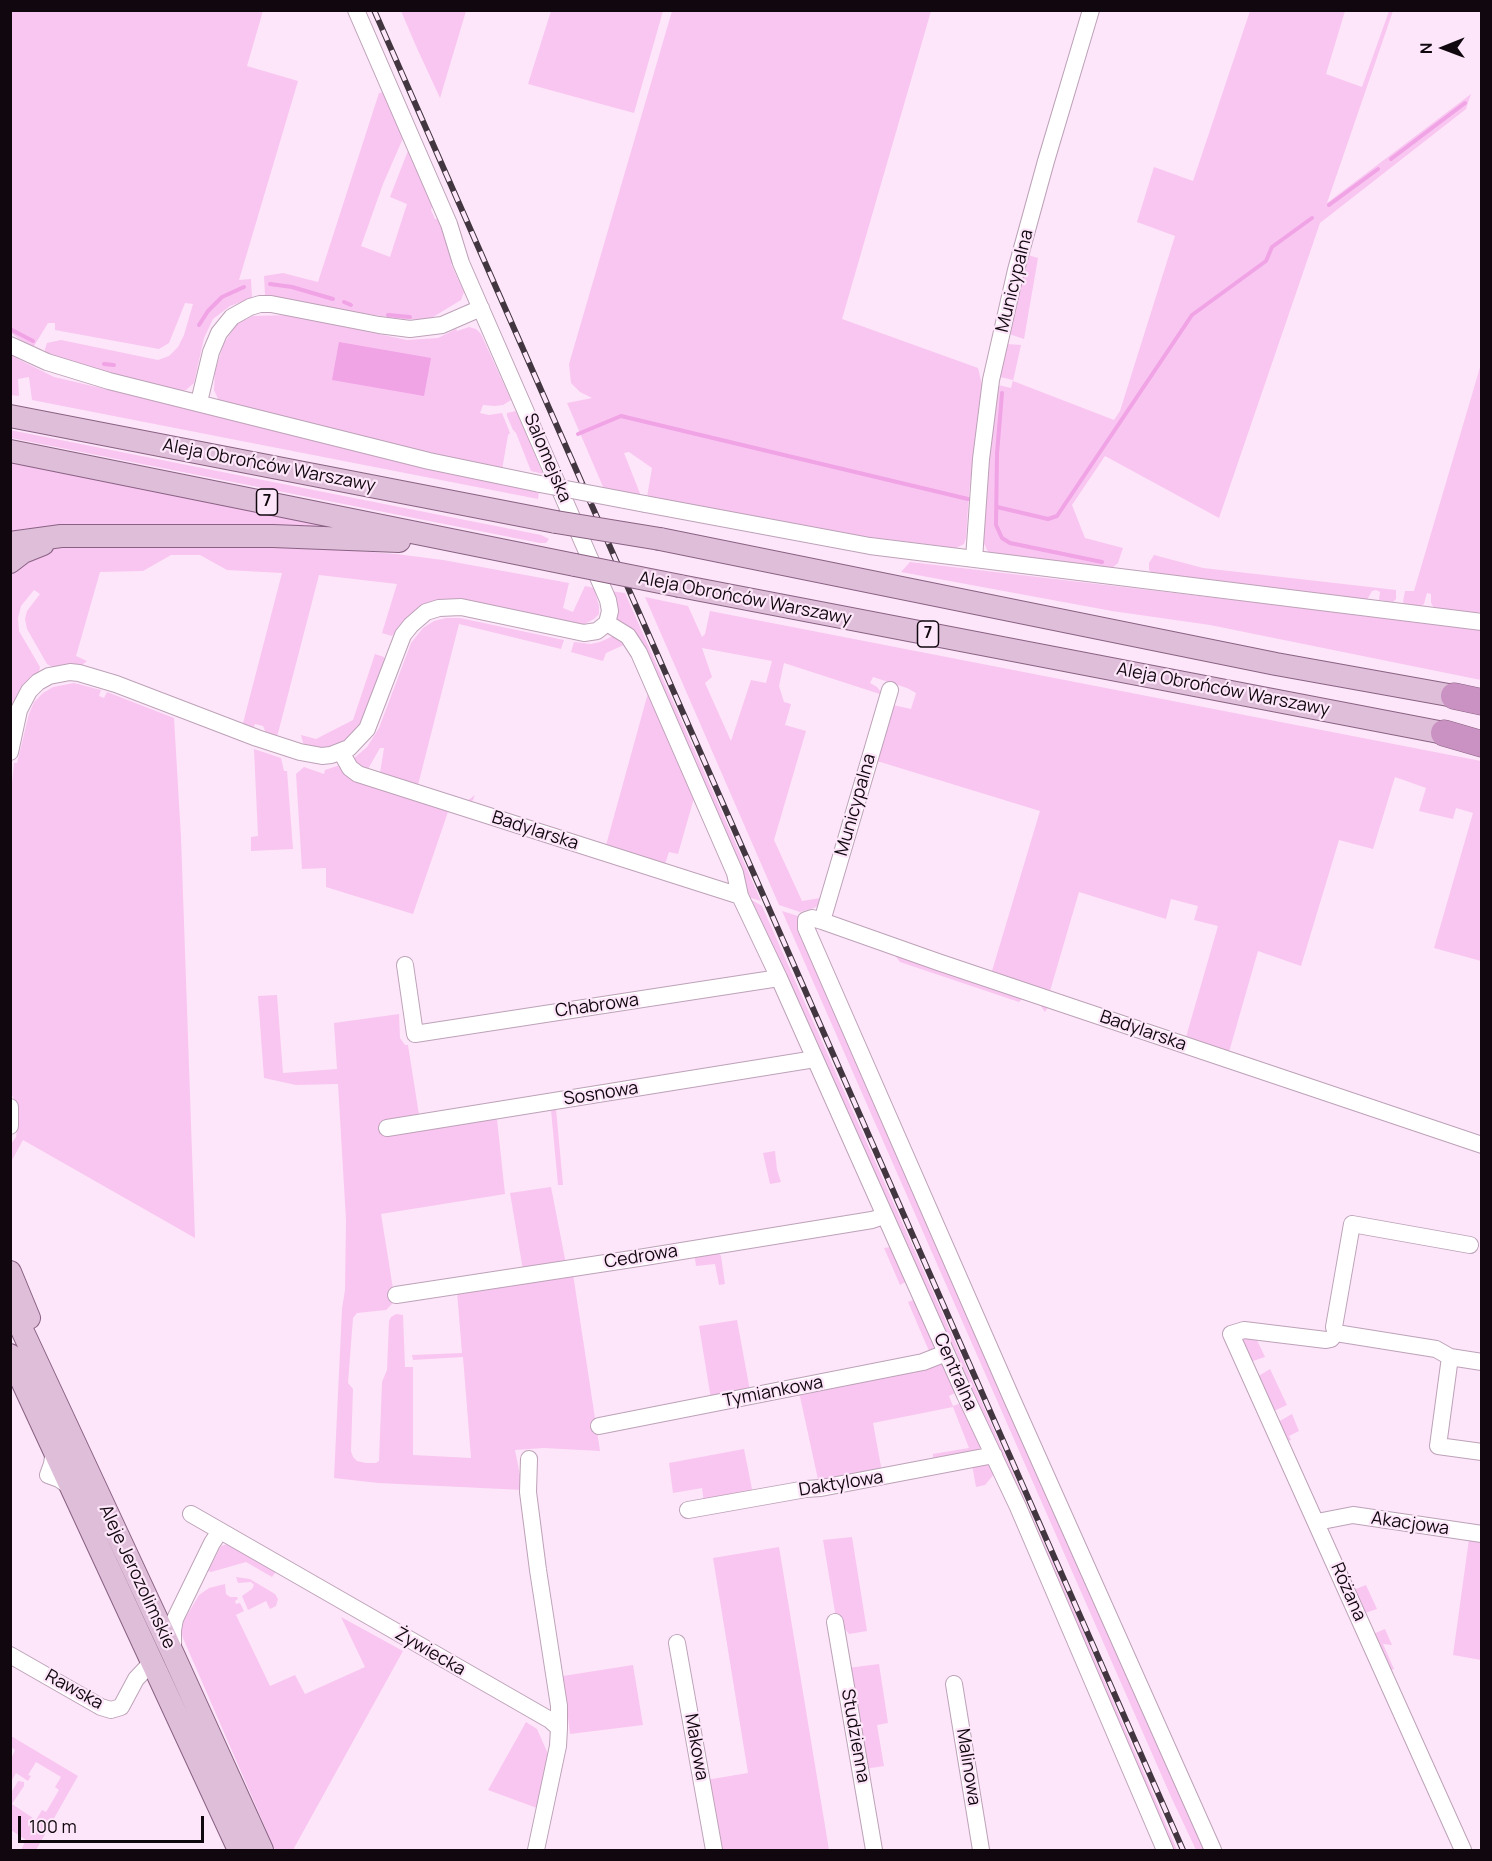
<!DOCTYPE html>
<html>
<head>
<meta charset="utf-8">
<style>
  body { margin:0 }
  #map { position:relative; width:1492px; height:1861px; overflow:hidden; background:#fde6f9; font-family:Manrope,sans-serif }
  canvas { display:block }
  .frame { position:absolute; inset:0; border:12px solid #11080f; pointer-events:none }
  .north { position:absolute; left:1414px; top:18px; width:60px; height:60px; -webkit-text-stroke:4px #fde6f9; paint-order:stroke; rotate:269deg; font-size:16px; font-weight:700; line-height:24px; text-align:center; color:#11080f }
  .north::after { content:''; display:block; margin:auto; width:21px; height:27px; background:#11080f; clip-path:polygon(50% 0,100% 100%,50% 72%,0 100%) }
  .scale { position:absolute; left:18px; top:1816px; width:186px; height:27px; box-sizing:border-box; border:3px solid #11080f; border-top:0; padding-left:8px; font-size:18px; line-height:21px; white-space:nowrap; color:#11080f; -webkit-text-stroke:4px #fde6f9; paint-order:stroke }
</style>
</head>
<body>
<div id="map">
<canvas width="1492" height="1861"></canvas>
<div class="frame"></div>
<div class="north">N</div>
<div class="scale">100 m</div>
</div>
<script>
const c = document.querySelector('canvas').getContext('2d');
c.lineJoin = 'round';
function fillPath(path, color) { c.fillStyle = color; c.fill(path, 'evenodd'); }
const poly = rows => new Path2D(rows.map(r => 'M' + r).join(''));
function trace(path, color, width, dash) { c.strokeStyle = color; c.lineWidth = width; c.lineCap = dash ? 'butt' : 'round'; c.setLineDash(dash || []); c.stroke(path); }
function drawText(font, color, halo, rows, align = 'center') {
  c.font = font + ' Manrope,sans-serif'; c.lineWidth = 4.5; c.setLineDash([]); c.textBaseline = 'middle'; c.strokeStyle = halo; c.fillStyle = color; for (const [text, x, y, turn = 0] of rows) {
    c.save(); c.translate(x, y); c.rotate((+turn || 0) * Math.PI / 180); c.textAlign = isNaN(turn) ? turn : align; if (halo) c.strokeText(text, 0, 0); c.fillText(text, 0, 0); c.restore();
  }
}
fillPath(poly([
  [10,11,263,11,247,66,298,81,239,280,251,279,252,298,230,306,213,319,204,338,194,383,186,390,180,391,79,366,45,354,45,349,47,343,61,340,158,360,169,356,178,347,184,335,193,304,185,303,169,343,159,349,55,330,55,323,48,323,34,346,29,346,11,333],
  [401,11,466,11,440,98,416,46],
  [551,11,663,11,634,113,528,84],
  [672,11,931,11,842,319,978,368,982,385,969,493,966,538,964,544,956,548,814,530,647,497,652,468,629,452,624,453,641,496,604,489,567,403,592,398,580,392,571,383,569,364],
  [1250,11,1345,11,1326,74,1362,87,1389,11,1393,11,1327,203,1471,94,1466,109,1320,223,1219,518,1105,456,1072,505,1085,538,1123,548,1118,563,1112,568,988,552,981,537,989,445,998,385,1011,388,1013,380,1000,377,999,374,1007,344,1021,345,1013,381,1114,420,1120,411,1175,236,1137,222,1154,167,1193,181],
  [384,92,404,136,383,184,361,246,390,257,407,204,390,197,409,148,433,204,431,210,435,219,440,219,455,262,451,264,464,292,461,300,433,317,423,320,403,319,353,312,265,295,264,276,283,273,318,282,379,93],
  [1024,254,1038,258,1024,339,1009,334],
  [290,315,407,340,438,338,456,329,457,331,469,327,476,329,481,334,511,400,503,405,495,406,483,405,480,413,489,415,502,413,510,433,508,435,502,470,219,401,214,390,215,371,224,343,237,324,253,316],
  [10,355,54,377,539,491,538,499,32,400,29,377,18,379,19,396,11,395],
  [1481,364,1481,612,1474,613,1434,608,1431,603,1431,594,1427,593,1424,604,1421,606,1405,604,1403,602,1405,591,1414,591],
  [516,411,543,474,531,471,516,433,513,430,507,416,507,413],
  [10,430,541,535,549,539,546,543,540,543,11,438],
  [11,461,351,528,11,535],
  [78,544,306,547,396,554,443,560,569,583,563,608,573,612,585,586,594,588,599,606,599,614,594,619,581,626,421,607,408,616,392,636,382,633,397,584,319,575,277,737,267,735,263,726,255,724,252,730,242,727,282,573,227,570,200,555,171,555,143,571,100,572,76,656,87,661,81,666,71,664,52,667,47,664,27,629,25,619,27,611,40,594,34,590,21,606,18,618,19,631,40,667,39,672,21,687,11,706,11,570,54,549],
  [1154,555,1203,568,1396,590,1396,599,1393,602,1379,600,1380,592,1376,590,1372,591,1367,600,1153,574,1149,570,1149,563],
  [910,562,1481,629,1481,680,1210,625,1112,611,901,572],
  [610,591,625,593,761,901,748,897,618,623],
  [645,597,688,606,702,637,705,634,710,611,1481,761,1481,961,1434,948,1473,813,1456,808,1453,819,1419,811,1426,788,1395,777,1373,849,1339,840,1301,966,1258,951,1229,1052,1186,1037,1218,926,1194,920,1198,906,1171,899,1166,919,1079,892,1050,991,992,971,1040,811,877,761,893,705,911,709,916,693,907,688,873,677,870,683,877,687,883,695,784,663,779,686,784,702,791,704,785,725,806,731,774,840,802,901,820,898,828,886,819,905,814,908,800,912,779,905],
  [702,648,772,661,766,683,751,680,731,741,705,683,712,677],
  [446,618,460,618,564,640,561,649,459,624,418,785,467,801,475,795,473,800,469,803,383,778,380,773,384,748,380,748,368,769,362,770,353,762,353,759,367,747,379,728,411,643,423,628,434,621],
  [613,636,624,637,647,685,645,689,644,683,626,644,606,653,603,661,571,652,574,642,591,644,600,642],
  [375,654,384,657,385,660,359,727,345,741,326,748,309,747,303,743,301,735,316,739,353,720],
  [74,683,101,690,99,696,104,698,107,692,174,718,181,837,195,1238,23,1140,11,1162,11,1144,16,1137,19,1116,17,1106,10,1091,10,803,14,763,17,763,29,714,34,702,43,693,53,687],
  [648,693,694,798,678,854,669,852,664,867,605,849],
  [254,749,281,758,284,771,287,771,293,849,251,851,251,837,258,836],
  [340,765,449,809,413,914,326,887,326,868,302,869,296,774,304,767,324,774,325,770],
  [750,899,762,906,1079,1622,1177,1850,1168,1850],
  [782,911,798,916,798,920,1207,1850,1196,1850,1172,1799],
  [815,923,829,926,900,953,1050,1004,1045,1012,1040,1005,1022,999,1019,1002,900,962,893,953,818,926,816,931,832,970,829,970,812,931],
  [277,995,283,1073,337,1069,334,1023,399,1014,400,1038,405,1045,408,1045,419,1115,497,1115,497,1119,505,1194,381,1214,395,1301,386,1310,357,1313,353,1318,348,1383,353,1389,351,1451,353,1457,357,1461,366,1463,376,1463,379,1461,382,1382,387,1370,389,1321,391,1317,396,1314,403,1315,405,1367,413,1367,413,1455,471,1458,463,1357,413,1360,412,1355,462,1353,457,1292,573,1274,600,1451,544,1448,515,1450,523,1490,378,1483,334,1478,342,1309,345,1290,346,1220,338,1084,296,1085,264,1078,258,996],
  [556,1109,563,1185,558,1185,551,1110],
  [775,1151,777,1170,781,1182,770,1184,763,1153],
  [551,1187,566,1264,523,1270,510,1193],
  [891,1247,909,1280,900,1285,884,1248],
  [715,1249,721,1256,725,1284,719,1285,715,1264,696,1266,694,1252],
  [918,1298,938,1348,929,1351,908,1302],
  [737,1320,750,1391,711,1399,699,1326],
  [1244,1337,1256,1338,1265,1357,1250,1362,1242,1344],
  [942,1362,955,1393,949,1396,953,1406,964,1402,983,1444,977,1452,933,1458,933,1454,969,1448,953,1407,873,1423,882,1472,819,1484,799,1392],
  [1270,1369,1287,1405,1276,1410,1272,1410,1257,1377],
  [1292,1414,1299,1431,1289,1436,1291,1440,1286,1441,1278,1422],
  [744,1449,753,1494,704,1502,702,1488,673,1493,669,1463],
  [988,1462,995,1473,985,1485,976,1487,972,1465],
  [852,1537,867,1631,849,1634,836,1618,823,1540],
  [1469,1539,1481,1541,1481,1660,1453,1655],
  [227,1544,277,1570,272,1577,246,1562,211,1572,208,1571,221,1546],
  [779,1547,829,1850,718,1850,706,1780,748,1773,713,1558],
  [236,1577,250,1579,275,1594,278,1599,276,1606,270,1609,266,1601,248,1610,242,1596,252,1589,254,1585,251,1582,238,1583],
  [225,1584,226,1594,230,1597,237,1597,238,1599,235,1601,236,1604,240,1603,244,1611,236,1615,270,1686,295,1675,305,1694,365,1667,341,1617,403,1651,293,1850,275,1850,183,1638,180,1627,199,1595,209,1588],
  [1366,1585,1377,1609,1365,1613,1354,1593,1356,1589],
  [1385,1629,1392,1645,1383,1644,1394,1669,1389,1671,1373,1634],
  [879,1664,888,1723,877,1725,884,1766,865,1769,859,1734,863,1726,856,1718,848,1668],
  [633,1665,643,1725,570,1734,563,1676],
  [526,1722,537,1729,548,1754,537,1808,488,1790],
  [11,1736,78,1776,36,1850,21,1850,26,1840,11,1830,11,1793,18,1781,24,1782,24,1786,12,1804,36,1820,42,1810,46,1812,59,1790,55,1787,61,1777,36,1762,28,1775,31,1776,28,1781,16,1773,11,1782,11,1759,15,1750,11,1747]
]), '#f9c6f1');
fillPath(poly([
  [339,342,431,358,424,396,332,380]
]), '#f0a3e5');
trace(poly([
  [1391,159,1465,103],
  [1329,205,1378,169],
  [270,284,292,287,333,299],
  [344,302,351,305],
  [388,315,410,317],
  [199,325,208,311,222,297,244,287],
  [10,329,33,341],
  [104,364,114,365],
  [1002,393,997,454,996,525,1002,538,1010,543,1102,562],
  [578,434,621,416,968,499],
  [997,507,1048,519,1057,516,1192,315,1266,261,1272,247,1312,218]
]), '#f0a3e5', 4);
const minor = poly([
  [10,345,47,362,109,381,429,461,540,484],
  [199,402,211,352,219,333,232,317,250,307,260,304,271,304,379,325,410,329,442,325,481,308],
  [645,504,870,546,1482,622],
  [974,559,981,459,991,380,1016,270,1046,161,1091,10],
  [607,623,628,636,639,653,735,873,740,896,779,978,965,1395,1018,1507,1165,1850],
  [10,752,19,710,29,691,38,682,49,676,70,672,79,673,116,684,257,738,300,752,322,756,331,755,349,748,367,729,403,635,411,625,426,612,439,608,461,607,584,633,597,631,607,623,610,611,608,600,461,263,449,224,356,10],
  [341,752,350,768,358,774,740,896],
  [822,921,890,690],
  [405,965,415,1034,779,978],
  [10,1107,10,1126],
  [387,1128,815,1059],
  [396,1295,645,1257,872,1220,884,1216],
  [1336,1333,1334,1327,1352,1224,1470,1245],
  [1450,1357,1482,1362],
  [599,1426,923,1362,946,1353],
  [54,1449,52,1464,48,1475,59,1479,73,1489],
  [529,1459,528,1492,538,1570,559,1706,559,1728],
  [688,1510,806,1489,821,1488,994,1455],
  [191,1514,550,1720,559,1728,558,1746,536,1850],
  [1317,1522,1353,1515,1482,1534],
  [835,1622,874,1850],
  [677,1643,714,1850],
  [173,1650,173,1630,175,1619,212,1543,220,1531],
  [10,1655,101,1707,111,1710,121,1707,136,1679,152,1662],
  [954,1684,981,1850],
  [1213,1850,1012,1399,806,928,806,920,812,918,822,921,938,962,1482,1145],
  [1463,1850,1231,1334,1244,1330,1326,1340,1331,1339,1336,1333,1436,1349,1450,1357,1438,1446,1482,1452]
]);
const major = poly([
  [10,416,556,522],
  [10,451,575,565],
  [660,539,1276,664,1454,696],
  [10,543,61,536,273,536,399,541],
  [10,562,23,552,43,544],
  [680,586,1444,733],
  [10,1272,29,1318],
  [10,1304,173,1654,262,1850],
  [10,1355,239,1850]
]);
const highway = poly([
  [1454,696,1482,702],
  [1444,733,1482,744]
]);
trace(minor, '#bda2b8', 18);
trace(major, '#896283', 24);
trace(highway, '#896283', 27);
trace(minor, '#fff', 16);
trace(major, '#dfbeda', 22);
trace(highway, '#ca92c2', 26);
const rail = poly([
  [374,10,1183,1850]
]);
trace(rail, '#423640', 6);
trace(rail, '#fde6f9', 4, [11]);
const minorBridge = poly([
  [540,484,645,504]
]);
const majorBridge = poly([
  [556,522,660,539],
  [575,565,680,586]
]);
trace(minorBridge, '#bda2b8', 18, []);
trace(majorBridge, '#896283', 24, []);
trace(minorBridge, '#fff', 16);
trace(majorBridge, '#dfbeda', 22);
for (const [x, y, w] of [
  [267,502,21],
  [928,634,21]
]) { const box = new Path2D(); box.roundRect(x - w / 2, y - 13, w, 26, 4.5); c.fillStyle = '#fde6f9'; c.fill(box); trace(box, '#11080f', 1.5); }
drawText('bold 16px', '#11080f', null, [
  ["7",267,502],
  ["7",928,634]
]);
drawText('18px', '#11080f', '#fde6f9', [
  ["Municypalna",1015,281,-76],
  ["Salomejska",547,458,67],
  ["Aleja Obrońców Warszawy",269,466,11],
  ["Aleja Obrońców Warszawy",745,599,11],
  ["Aleja Obrońców Warszawy",1223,690,11],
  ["Municypalna",856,805,-74],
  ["Badylarska",535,831,18],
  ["Chabrowa",597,1006,-8],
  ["Badylarska",1143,1031,19],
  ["Sosnowa",601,1094,-9],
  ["Cedrowa",641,1257,-9],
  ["Centralna",955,1372,66],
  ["Tymiankowa",773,1392,-11],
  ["Daktylowa",841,1484,-9],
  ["Akacjowa",1410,1524,8],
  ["Aleje Jerozolimskie",137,1577,65],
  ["Różana",1348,1592,66],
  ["Żywiecka",430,1652,30],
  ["Rawska",74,1690,29],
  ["Studzienna",855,1736,80],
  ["Makowa",696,1747,80],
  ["Malinowa",968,1767,81]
]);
</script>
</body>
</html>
